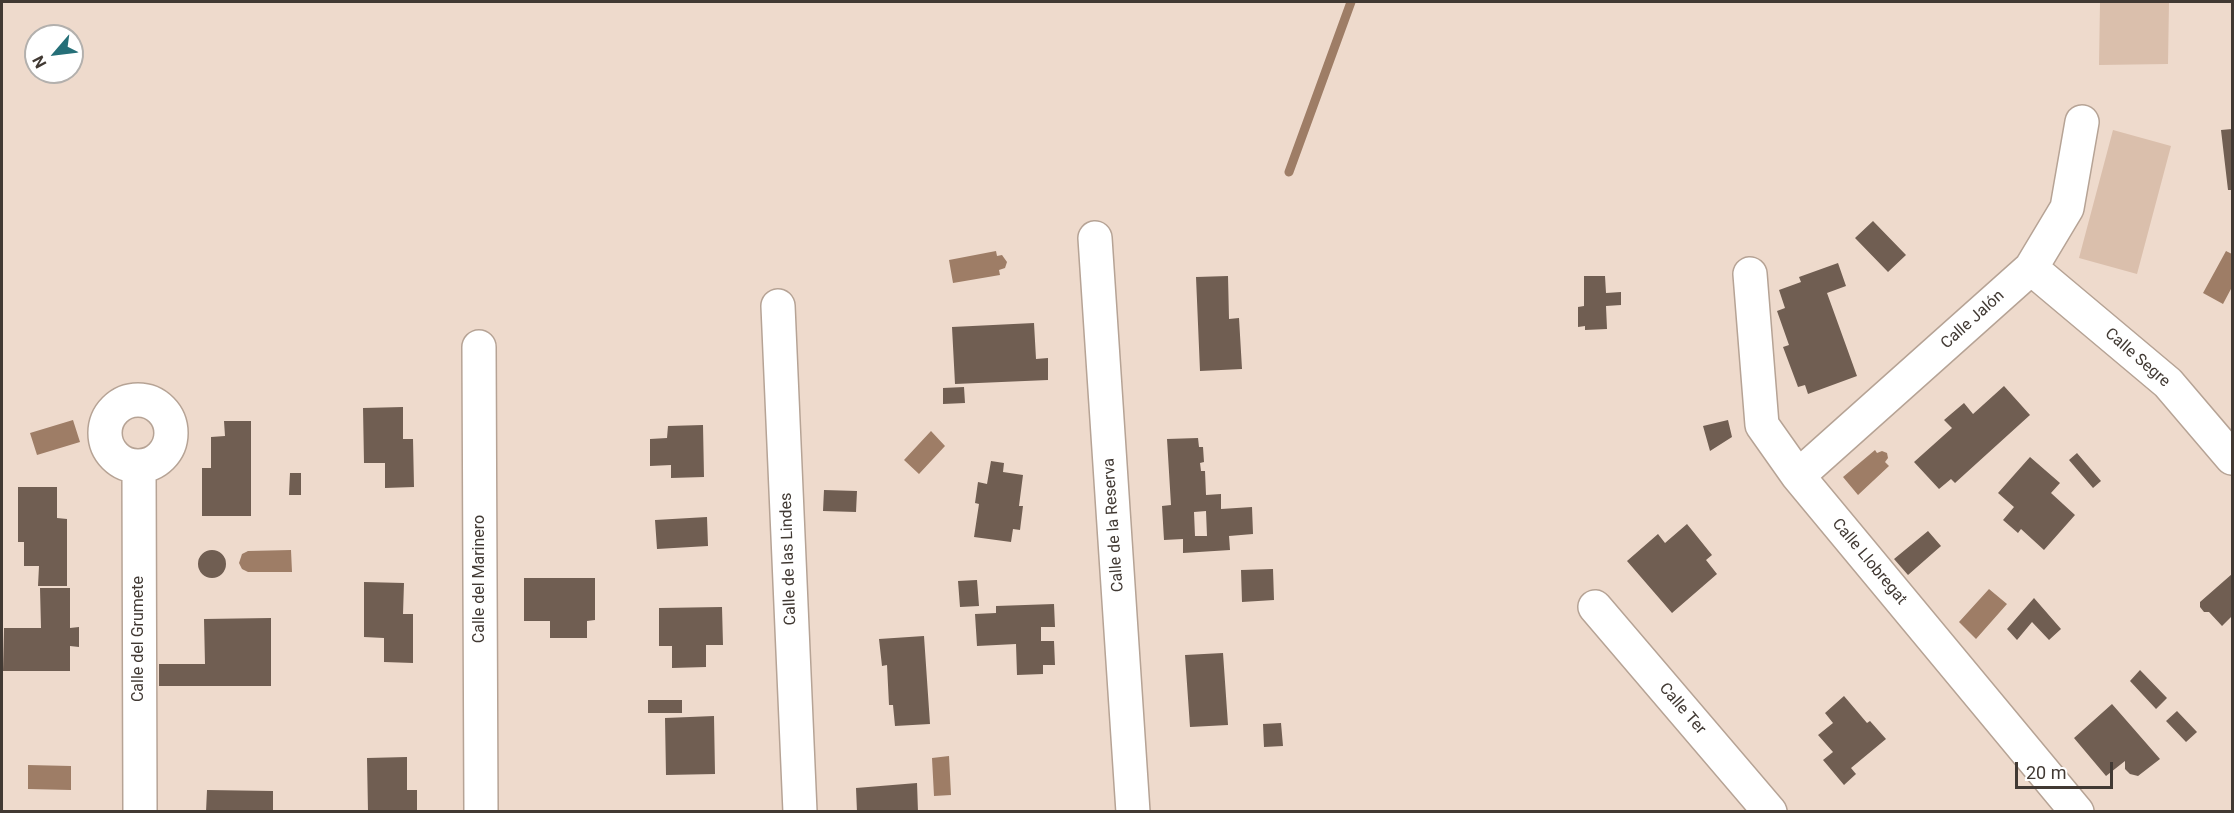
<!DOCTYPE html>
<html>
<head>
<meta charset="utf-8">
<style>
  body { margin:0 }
  #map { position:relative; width:2234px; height:813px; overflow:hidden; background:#eedacc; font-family:Roboto,sans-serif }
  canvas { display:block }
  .frame { position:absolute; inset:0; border:3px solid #413933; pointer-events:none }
  .north { position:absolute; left:24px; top:24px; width:60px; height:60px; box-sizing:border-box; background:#fff; border:2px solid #b3b0ad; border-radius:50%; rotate:242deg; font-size:16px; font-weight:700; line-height:24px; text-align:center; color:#413933 }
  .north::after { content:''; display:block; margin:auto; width:21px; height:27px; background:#256f78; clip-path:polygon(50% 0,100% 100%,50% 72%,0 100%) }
  .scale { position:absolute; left:2015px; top:762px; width:98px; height:27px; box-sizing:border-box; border:3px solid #413933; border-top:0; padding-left:8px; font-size:18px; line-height:21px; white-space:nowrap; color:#413933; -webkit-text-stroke:4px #fff; paint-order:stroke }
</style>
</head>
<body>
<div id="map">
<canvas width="2234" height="813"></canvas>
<div class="frame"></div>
<div class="north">N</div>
<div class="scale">20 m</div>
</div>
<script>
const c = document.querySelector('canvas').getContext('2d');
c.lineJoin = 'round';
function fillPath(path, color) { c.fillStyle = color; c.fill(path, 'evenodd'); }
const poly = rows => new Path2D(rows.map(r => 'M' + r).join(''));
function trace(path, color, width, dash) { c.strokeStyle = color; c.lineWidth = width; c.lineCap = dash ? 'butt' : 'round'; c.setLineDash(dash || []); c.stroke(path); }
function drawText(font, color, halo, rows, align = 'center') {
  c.font = font + ' Roboto,sans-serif'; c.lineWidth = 6; c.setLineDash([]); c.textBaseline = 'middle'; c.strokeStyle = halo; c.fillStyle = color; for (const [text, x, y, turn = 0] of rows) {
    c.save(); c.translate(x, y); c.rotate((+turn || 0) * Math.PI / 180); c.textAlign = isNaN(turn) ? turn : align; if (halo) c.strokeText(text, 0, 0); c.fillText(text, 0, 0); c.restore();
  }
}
fillPath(poly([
  [2100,2,2169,2,2168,64,2099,65],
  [2113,130,2171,146,2137,274,2079,258]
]), '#dabfac');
fillPath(poly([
  [996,251,997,256,1002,255,1007,262,1005,268,999,270,1000,275,953,283,949,260],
  [2226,251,2232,254,2232,287,2223,304,2203,293],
  [73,420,80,442,37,455,30,433],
  [931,431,945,446,919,474,904,460],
  [1875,450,1877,453,1882,451,1887,453,1888,458,1885,462,1889,466,1858,495,1843,477],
  [291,550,292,572,248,572,242,569,239,563,242,554,248,551],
  [1989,589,2007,604,1976,639,1959,622],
  [949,756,951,795,934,796,932,758],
  [28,765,71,766,71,790,28,789]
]), '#9e7d66');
trace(poly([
  [1289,172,1351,2]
]), '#9e7d66', 9);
fillPath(poly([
  [2232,129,2232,190,2228,190,2221,130],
  [1873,221,1906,255,1888,272,1855,238],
  [1838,263,1846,286,1827,293,1857,376,1808,394,1805,385,1798,387,1783,347,1789,345,1777,311,1785,308,1779,290,1801,282,1799,277],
  [1228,276,1229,319,1239,318,1242,369,1200,371,1196,277],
  [1584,276,1605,276,1606,293,1621,292,1621,305,1606,306,1607,329,1585,330,1585,326,1578,327,1578,307,1584,306],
  [1034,323,1036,359,1048,358,1048,380,955,384,952,327],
  [2004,386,2030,415,1955,483,1951,479,1939,489,1914,462,1952,428,1944,420,1964,403,1973,414],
  [964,387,965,403,943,404,943,388],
  [403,407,403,439,413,439,414,487,385,488,385,463,364,463,363,408],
  [1728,420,1732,437,1710,451,1703,426],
  [224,421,251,421,251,516,202,516,202,468,211,468,211,437,225,436],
  [703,425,704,477,671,478,671,465,650,466,650,439,667,438,668,426],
  [1198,438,1199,447,1203,447,1204,462,1200,463,1201,471,1205,471,1206,495,1221,494,1221,509,1252,507,1253,534,1229,536,1230,550,1183,553,1183,539,1164,540,1162,506,1171,505,1167,439],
  [1206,511,1207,536,1195,536,1194,512],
  [2077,453,2101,481,2093,488,2069,460],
  [2030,457,2060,483,2051,493,2075,515,2044,550,2021,529,2018,533,2003,520,2014,507,1998,493],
  [991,461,1004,463,1003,472,1023,475,1019,506,1023,506,1020,530,1013,529,1011,542,974,537,979,504,975,503,978,482,987,484],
  [290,473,301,473,301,495,289,495],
  [18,487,57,487,57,518,67,519,67,586,38,586,39,566,24,566,24,542,18,542],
  [824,490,857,491,856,512,823,511],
  [707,517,708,546,657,549,655,520],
  [1687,524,1712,555,1706,560,1717,574,1672,613,1627,561,1658,534,1665,543],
  [1928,531,1941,546,1908,575,1894,559],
  '198 564a14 14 0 1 1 28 0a14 14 0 1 1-28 0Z',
  [1273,569,1274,600,1242,602,1241,570],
  [2232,574,2232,616,2222,626,2209,612,2204,612,2200,607,2200,602],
  [524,578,595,578,595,620,587,621,587,638,550,638,550,621,524,621],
  [977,580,979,606,960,607,958,581],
  [364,582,404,583,403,614,413,614,413,663,384,662,384,638,364,637],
  [40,588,70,588,70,628,79,627,79,647,70,646,70,671,3,671,4,628,41,628],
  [2034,598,2061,629,2049,640,2032,622,2017,640,2007,629],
  [1054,604,1055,627,1041,627,1041,641,1054,641,1055,665,1043,665,1043,674,1017,675,1016,644,977,646,975,614,996,613,996,606],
  [722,607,723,645,706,645,706,667,672,668,672,646,659,646,659,608],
  [271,618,271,686,159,686,159,664,205,664,204,619],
  [924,636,930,724,895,726,893,705,889,705,887,665,882,666,879,639],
  [1223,653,1228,725,1190,727,1185,655],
  [2140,670,2167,698,2156,709,2130,681],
  [1844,696,1867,723,1870,721,1886,739,1851,768,1856,774,1844,785,1823,760,1833,752,1818,735,1833,723,1825,713],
  [648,700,682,700,682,713,648,713],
  [2112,704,2160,759,2138,776,2130,774,2125,769,2125,761,2106,776,2074,738],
  [2177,711,2197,732,2186,742,2166,721],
  [714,716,715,774,666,775,665,718],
  [1281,723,1283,746,1264,747,1263,724],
  [407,757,407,790,417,790,417,812,368,812,367,758],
  [917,783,918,812,857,812,856,788],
  [207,790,273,791,273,812,206,812]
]), '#705e52');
const minor = poly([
  [1095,238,1133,812],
  [2031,268,2168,383,2232,458],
  [1750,274,1762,425,1798,476,2077,812],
  [778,306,800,812],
  [479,347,481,812],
  '105 433a33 33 0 1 1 66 0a33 33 0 1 1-66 0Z',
  [139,466,140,812],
  [1798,476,2031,268,2067,208,2082,122],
  [1595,607,1770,812]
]);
trace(minor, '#b6a395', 36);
trace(minor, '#fff', 33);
drawText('16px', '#413933', '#fff', [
  ["Calle Jalón",1973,320,-42],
  ["Calle Segre",2137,358,41],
  ["Calle de la Reserva",1114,525,-94],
  ["Calle de las Lindes",789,559,-92],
  ["Calle Llobregat",1869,562,50],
  ["Calle del Marinero",480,579,-90],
  ["Calle del Grumete",139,639,-90],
  ["Calle Ter",1682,709,49]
]);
</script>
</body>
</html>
